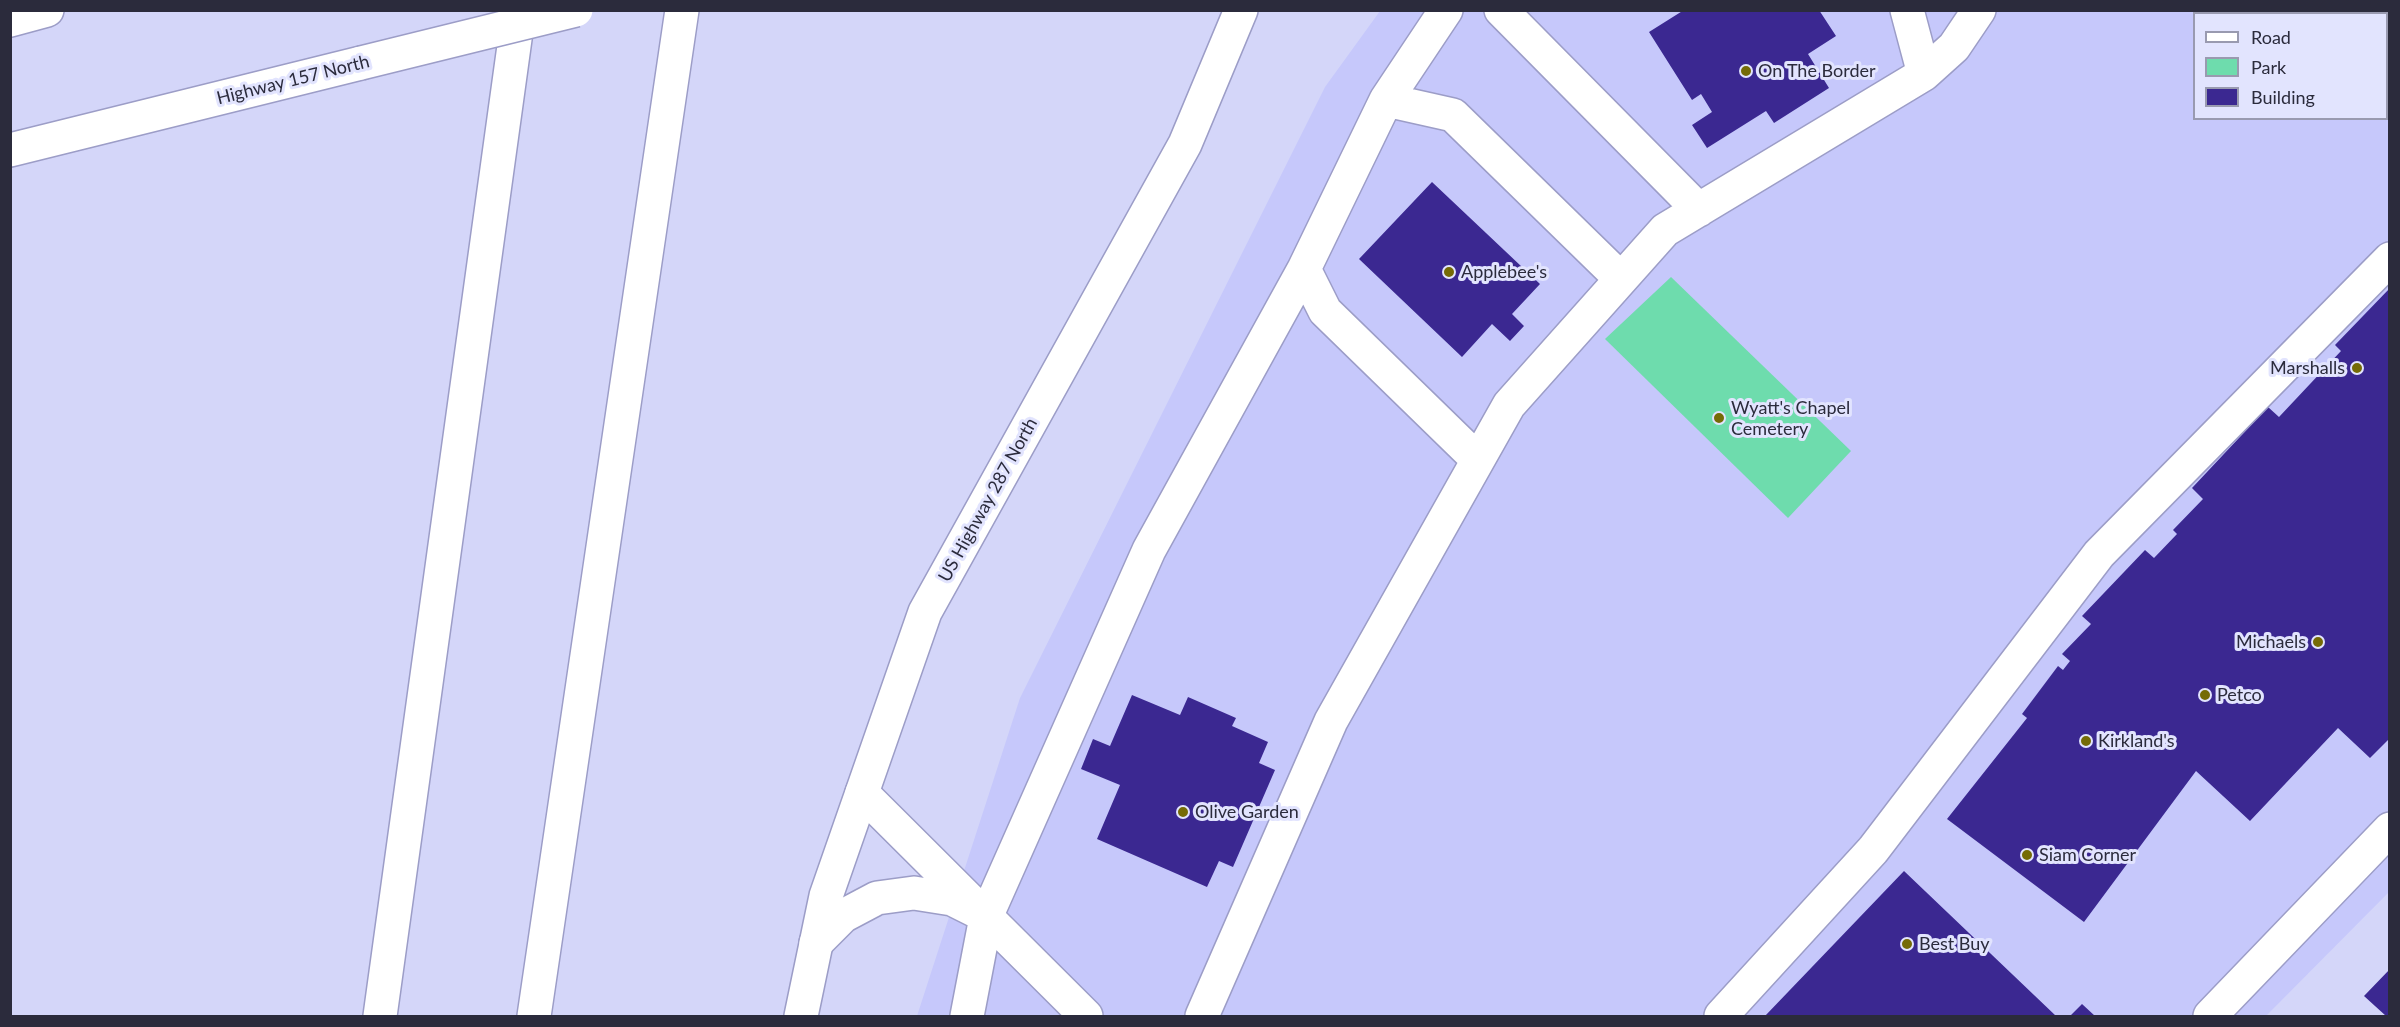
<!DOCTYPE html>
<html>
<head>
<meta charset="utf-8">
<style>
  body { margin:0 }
  #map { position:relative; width:2400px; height:1027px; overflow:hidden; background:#d4d6f9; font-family:Lato,sans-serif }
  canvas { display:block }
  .frame { position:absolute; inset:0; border:12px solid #2b2b3c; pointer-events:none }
  .legend { position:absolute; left:2193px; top:12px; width:195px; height:108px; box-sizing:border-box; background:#e2e4fe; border:2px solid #999ab0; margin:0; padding:8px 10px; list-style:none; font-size:18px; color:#2b2b3c }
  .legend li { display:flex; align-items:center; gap:12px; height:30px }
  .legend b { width:30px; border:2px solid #999ab0 }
</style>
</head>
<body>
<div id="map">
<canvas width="2400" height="1027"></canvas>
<div class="frame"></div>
<ul class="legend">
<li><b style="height:8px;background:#fff"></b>Road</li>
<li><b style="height:16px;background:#6edcad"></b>Park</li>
<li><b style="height:16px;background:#3b2891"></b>Building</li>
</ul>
</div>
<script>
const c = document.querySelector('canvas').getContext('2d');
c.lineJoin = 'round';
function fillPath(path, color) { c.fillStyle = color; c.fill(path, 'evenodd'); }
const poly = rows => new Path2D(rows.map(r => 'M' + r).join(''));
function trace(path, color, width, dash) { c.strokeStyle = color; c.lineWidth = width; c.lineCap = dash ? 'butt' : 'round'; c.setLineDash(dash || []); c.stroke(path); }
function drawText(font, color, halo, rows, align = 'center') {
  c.font = font + ' Lato,sans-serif'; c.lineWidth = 6; c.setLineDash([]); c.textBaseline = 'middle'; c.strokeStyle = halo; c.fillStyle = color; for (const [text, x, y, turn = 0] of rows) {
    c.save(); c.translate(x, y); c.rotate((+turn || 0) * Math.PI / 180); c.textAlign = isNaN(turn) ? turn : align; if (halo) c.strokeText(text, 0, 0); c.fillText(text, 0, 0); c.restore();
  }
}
fillPath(poly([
  [1380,11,2389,11,2389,892,2266,1016,917,1016,1020,698,1325,87],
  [2194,14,2386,14,2386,118,2194,118]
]), '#c6c8fb');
fillPath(poly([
  [1671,277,1851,451,1788,518,1605,339]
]), '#6edcad');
fillPath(poly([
  [1684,10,1819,10,1836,36,1808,54,1829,88,1774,123,1766,111,1707,148,1692,125,1712,112,1701,94,1692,100,1649,32],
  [1432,182,1540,284,1512,314,1524,326,1510,341,1492,324,1462,357,1359,259],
  [2390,288,2390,738,2370,758,2338,728,2250,821,2196,771,2084,922,1947,819,2027,718,2022,714,2058,666,2063,670,2070,661,2062,654,2091,624,2082,616,2145,550,2154,558,2177,534,2173,530,2203,499,2192,488,2268,407,2279,417,2341,351,2335,345],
  [1132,695,1180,715,1188,697,1236,718,1232,726,1268,742,1259,763,1275,770,1233,867,1219,861,1207,887,1097,839,1120,785,1081,769,1093,739,1110,746],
  [1904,871,2056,1016,1765,1016],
  [2390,969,2390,1016,2386,1016,2364,996],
  [2082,1004,2095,1016,2070,1016]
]), '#3b2891');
const minor = poly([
  [1501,10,1699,210],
  [1907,10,1924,74],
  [1386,100,1446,10],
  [1478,460,1325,311,1304,269,1386,100,1453,115,1621,279],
  [862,793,1086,1016],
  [816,943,843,916,877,898,914,893,952,899,974,910],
  [967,1016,986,917,1149,550,1304,269],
  [1202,1016,1331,721,1509,405,1665,230,1924,74,1954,47,1979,10],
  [1721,1016,1873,850,2099,554,2390,259],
  [2210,1016,2390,829]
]);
const major = poly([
  [10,20,47,10],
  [10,150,361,63],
  [801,1016,826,896,925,612,1185,144,1241,10]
]);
const highway = poly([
  [380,1016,519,10],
  [534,1016,682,10]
]);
trace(minor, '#9c9dc7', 36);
trace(major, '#9c9dc7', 36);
trace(highway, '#9c9dc7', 36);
trace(minor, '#fff', 33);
trace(major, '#fff', 33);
trace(highway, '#fff', 33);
const majorBridge = poly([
  [361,63,576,10]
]);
trace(majorBridge, '#9c9dc7', 36, []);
trace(majorBridge, '#fff', 33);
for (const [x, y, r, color] of [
  [1746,71,6,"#756b06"],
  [1449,272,6,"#756b06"],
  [2357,368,6,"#756b06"],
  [1719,418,6,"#756b06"],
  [2318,642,6,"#756b06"],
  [2205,695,6,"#756b06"],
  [2086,741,6,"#756b06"],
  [1183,812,6,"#756b06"],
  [2027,855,6,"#756b06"],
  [1907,944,6,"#756b06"]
]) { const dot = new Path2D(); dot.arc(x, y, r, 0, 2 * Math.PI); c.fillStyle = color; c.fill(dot); trace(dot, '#e2e4fe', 2); }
drawText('18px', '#2b2b3c', '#e2e4fe', [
  ["On The Border",1758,71],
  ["Applebee's",1461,272],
  ["Marshalls",2345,368,"right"],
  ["Wyatt's Chapel",1731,408],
  ["Cemetery",1731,429],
  ["Michaels",2306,642,"right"],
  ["Petco",2217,695],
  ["Kirkland's",2098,741],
  ["Olive Garden",1195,812],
  ["Siam Corner",2039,855],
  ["Best Buy",1919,944]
], 'left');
drawText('18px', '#2b2b3c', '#e2e4fe', [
  ["Highway 157 North",293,80,-14],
  ["US Highway 287 North",988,500,-61]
]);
</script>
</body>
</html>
